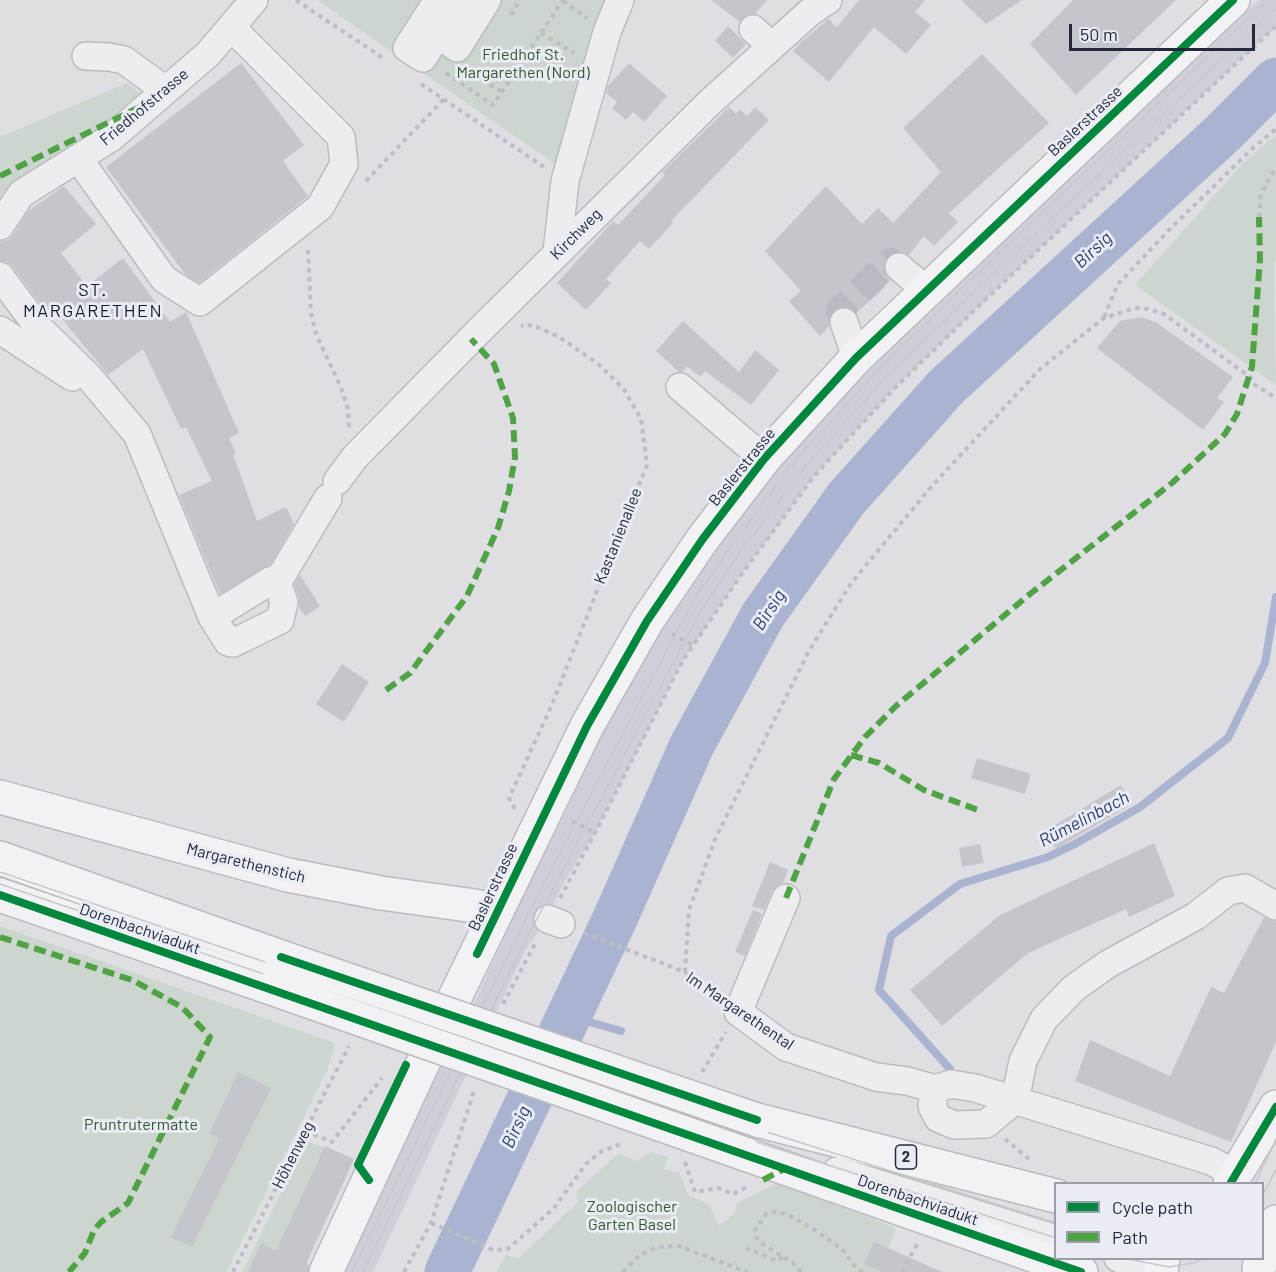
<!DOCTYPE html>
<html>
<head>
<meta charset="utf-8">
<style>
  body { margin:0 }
  #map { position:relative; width:1276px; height:1272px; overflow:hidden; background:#dedee3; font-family:Barlow,sans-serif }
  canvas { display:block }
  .legend { position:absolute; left:1054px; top:1182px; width:210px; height:78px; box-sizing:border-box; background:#eaecf4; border:2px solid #9b9eaa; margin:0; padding:8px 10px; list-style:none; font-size:18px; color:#25283c }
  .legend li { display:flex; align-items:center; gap:12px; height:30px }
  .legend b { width:30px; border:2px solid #9b9eaa }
  .scale { position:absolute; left:1069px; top:24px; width:186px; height:27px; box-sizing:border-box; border:3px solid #25283c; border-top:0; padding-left:8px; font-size:18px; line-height:21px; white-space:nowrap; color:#25283c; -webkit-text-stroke:4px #eaecf4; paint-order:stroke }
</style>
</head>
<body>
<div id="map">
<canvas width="1276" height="1272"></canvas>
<ul class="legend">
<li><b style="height:8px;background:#00873e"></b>Cycle path</li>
<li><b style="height:8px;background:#50a345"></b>Path</li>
</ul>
<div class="scale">50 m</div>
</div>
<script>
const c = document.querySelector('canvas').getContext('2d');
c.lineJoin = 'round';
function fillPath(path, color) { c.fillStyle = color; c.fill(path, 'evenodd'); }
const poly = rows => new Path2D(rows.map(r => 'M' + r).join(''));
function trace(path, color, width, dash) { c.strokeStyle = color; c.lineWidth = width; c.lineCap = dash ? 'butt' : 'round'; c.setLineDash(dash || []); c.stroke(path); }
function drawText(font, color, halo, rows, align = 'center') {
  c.font = font + ' Barlow,sans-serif'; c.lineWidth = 6; c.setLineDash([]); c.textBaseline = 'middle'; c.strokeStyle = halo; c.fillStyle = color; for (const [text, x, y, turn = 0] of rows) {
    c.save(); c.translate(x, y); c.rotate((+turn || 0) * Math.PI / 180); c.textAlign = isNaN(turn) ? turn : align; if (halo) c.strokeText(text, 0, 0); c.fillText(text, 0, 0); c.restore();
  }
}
fillPath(poly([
  [1259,0,1276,0,1276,26,984,301,893,390,815,475,746,568,683,660,595,833,564,882,544,923,525,951,373,1272,344,1272,436,1077,478,995,534,873,561,822,604,731,653,643,715,550,789,456,870,366]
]), '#cecfd8');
fillPath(poly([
  [317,0,612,0,561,168],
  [127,83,150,102,0,214,0,137],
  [1276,135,1276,259,1274,265,1276,385,1135,285,1244,162],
  [0,926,335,1043,327,1070,226,1272,0,1272],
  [307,1141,354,1159,302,1272,242,1272],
  [650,1152,668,1157,664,1169,679,1173,689,1196,709,1204,719,1226,734,1214,737,1203,779,1182,896,1228,888,1248,942,1272,497,1272,506,1255,519,1258,578,1202,576,1192,618,1154,638,1161]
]), '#ccd6ce');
trace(poly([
  [569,1016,621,1031],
  [950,1069,879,990,891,936,960,884,1048,857,1075,844,1140,807,1228,738,1265,663,1276,597]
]), '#aab4d0', 8);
trace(poly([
  [447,1272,613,923,692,745,763,615,846,499,946,387,1223,133,1276,80]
]), '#aab4d0', 45);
fillPath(poly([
  [711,0,767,0,755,14,748,14,740,22],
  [859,0,925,0,915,12,931,25,906,54,874,27,829,82,793,51,800,43,828,19,837,27],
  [961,0,1022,0,986,24],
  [1073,0,1176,0,1076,95,1030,44],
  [728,26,746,44,733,58,715,41],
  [982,54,1049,123,949,213,958,222,934,246,924,236,909,255,901,251,894,252,887,256,884,264,884,272,890,280,880,292,856,313,847,307,840,307,833,311,829,318,829,326,820,336,789,301,801,291,765,251,826,186,862,224,878,208,893,223,941,172,903,128],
  [241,63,304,145,283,161,308,196,199,283,185,274,106,167],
  [629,63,667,96,644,122,633,112,626,120,612,108,617,102,606,93,608,86],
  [729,107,736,114,740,109,747,116,755,107,769,120,671,221,673,223,649,249,640,241,606,279,611,283,586,310,557,283,613,221,618,225,665,175,662,172],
  [64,186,96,224,61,253,87,286,123,258,170,322,186,312,239,433,229,438,236,453,233,454,257,521,286,507,294,524,270,565,220,594,179,495,212,481,186,427,181,429,143,349,108,375,59,315,53,319,50,317,13,267,7,262,0,261,0,242,8,240,13,235,28,211],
  [1141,317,1157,323,1233,377,1217,398,1224,402,1203,430,1097,348,1120,321],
  [683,321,739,372,755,350,779,370,751,405,705,371,700,377,687,366,683,372,679,372,656,351],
  [300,575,320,606,305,616,299,607,299,597,294,584],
  [342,664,369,682,344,722,316,704],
  [977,758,1031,774,1025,794,971,778],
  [1121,785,1132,804,1056,849,1045,831],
  [1154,843,1175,896,1129,917,1126,909,1028,953,942,1026,910,990,1000,915],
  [980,844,984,863,962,867,959,848],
  [770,862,788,870,783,883,776,886,772,891,764,910,752,906],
  [753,910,762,914,745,956,735,952],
  [1264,917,1276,922,1276,1042,1231,1142,1075,1081,1090,1040,1170,1076,1211,987,1224,993],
  [238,1072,271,1088,192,1247,171,1237,219,1139,209,1134],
  [325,1146,354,1159,306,1264,309,1265,308,1272,248,1272,261,1243,276,1251],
  [874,1242,942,1272,883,1272,864,1264]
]), '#c5c6cb');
trace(poly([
  [844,322,839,311,890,261,899,267]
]), '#b9bac2', 27, [27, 14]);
const minor = poly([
  [438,0,407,48,423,58,460,0],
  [753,29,772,46],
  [438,34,457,48,487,0],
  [86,56,109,57,124,60,165,90],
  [78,158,164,279,200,302,320,207,344,164,341,137,231,27],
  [0,226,21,194,112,137,208,54,254,0],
  [557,252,565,181,607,32,620,0],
  [899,267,926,290],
  [0,276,38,327,89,377,137,434,212,617,270,581,280,578,328,498],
  [844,322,856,358],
  [0,330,72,377],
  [680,387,764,459],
  [337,481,355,457,480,330,708,104,810,12,828,0],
  [212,617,228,642,233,643,280,620,284,602,279,588,270,581],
  [786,898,738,1012,786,1047,876,1077,907,1081,935,1089,951,1084,975,1088,1211,1161,1237,1175],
  [548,919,561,924],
  [935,1089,932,1106,938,1118,954,1125,986,1124,1015,1100,1023,1061,1044,1019,1074,988,1108,964,1196,916,1228,891,1245,888,1276,906],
  [837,1171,1056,1239],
  [1118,1258,1153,1272]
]);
const major = poly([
  [0,797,288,875,381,893,475,906,496,911],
  [0,858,281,957],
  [0,895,271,988],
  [757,1120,1056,1196],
  [745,1154,1081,1272],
  [1230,1184,1276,1107],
  [1259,1268,1276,1222],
  [326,1272,422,1065,587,726,647,621,702,540,764,459,856,358,1233,0],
  [1161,1272,1163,1258]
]);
trace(minor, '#bbbbc0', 30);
trace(major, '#babbc1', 36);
trace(poly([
  [296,0,383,58],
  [563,1,587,18],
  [511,15,520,0],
  [541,33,574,53],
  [475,68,472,73,502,92],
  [446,73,493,105,563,0],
  [421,84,544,167],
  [366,181,444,99],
  [1259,217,1261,194,1276,167],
  [308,250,311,313,316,334,340,385,348,409,349,427],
  [1104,317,1118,284,1168,231,1254,147,1276,129],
  [672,634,692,645],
  [515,809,509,798,551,707,647,465,641,419,623,388,597,363,559,337,533,325,521,326],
  [572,821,595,833],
  [560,898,595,833,683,660,746,568,815,475,893,390,984,301,1276,26],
  [584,933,685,972,717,996],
  [685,972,689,910,716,837,810,649,852,582,931,487,1040,369,1104,318,1135,308,1148,309,1164,314,1250,377,1255,385,1276,398],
  [503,1004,536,942],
  [702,1072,726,1032],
  [305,1131,332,1142,382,1078],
  [1005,1139,1029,1159],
  [685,1162,695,1192,718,1188,733,1194,749,1186],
  [431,1223,493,1250,508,1249,554,1208,586,1164,602,1151,624,1143],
  [746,1248,777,1261,783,1257],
  [233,1272,349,1046],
  [404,1272,431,1223,475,1088],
  [623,1272,640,1255,657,1247,679,1246,747,1272],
  [801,1272,793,1263,761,1243,756,1237,755,1230,766,1214,776,1212,787,1214,812,1228,842,1249,856,1268,863,1272],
  [902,1272,917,1244]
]), '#bdbdc3', 4, [4.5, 4.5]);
trace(minor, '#ededf0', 27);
trace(major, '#f2f2f4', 33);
trace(poly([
  [0,872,754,1128,1056,1223],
  [0,884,750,1140,1056,1238],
  [1255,1184,1276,1139],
  [1262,1197,1276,1169],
  [1123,1258,1169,1267,1193,1263,1205,1258],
  [352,1272,533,904,693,601,725,554,796,460,876,372,966,284,1268,0],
  [363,1272,522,947,703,607,734,560,805,467,884,379,974,292,1276,8]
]), '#c6c7cb', 1.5);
const majorBridge = poly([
  [281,957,757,1120],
  [271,988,745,1154]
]);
trace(majorBridge, '#babbc1', 36, []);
trace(majorBridge, '#f2f2f4', 33);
trace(poly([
  [0,176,150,102],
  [386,690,410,673,467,596,498,528,509,491,515,457,513,418,494,364,471,339],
  [851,755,879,763,924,790,978,810],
  [786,898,834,779,865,737,896,706,1030,594,1172,483,1225,434,1237,414,1252,367,1260,259,1259,217],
  [0,937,132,980,182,1007,210,1037,128,1203,101,1222,94,1230,85,1253,69,1272],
  [763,1180,786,1168]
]), '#50a345', 6, [12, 6]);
trace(poly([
  [0,895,1081,1272],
  [477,954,587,726,647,621,702,540,764,459,856,358,1233,0],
  [281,957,757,1120],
  [369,1180,358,1165,406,1065],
  [1230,1184,1276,1107]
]), '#00873e', 8);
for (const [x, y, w] of [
  [906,1157,21]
]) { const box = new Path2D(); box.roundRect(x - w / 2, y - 12, w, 24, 4.5); c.fillStyle = '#eaecf4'; c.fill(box); trace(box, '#25283c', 1.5); }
drawText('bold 15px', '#25283c', null, [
  ["2",906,1157]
]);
drawText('16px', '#325832', '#eaecf4', [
  ["Friedhof St.",523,55],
  ["Margarethen (Nord)",523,73],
  ["Pruntrutermatte",141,1125],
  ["Zoologischer",632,1207],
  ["Garten Basel",632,1225]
]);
drawText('16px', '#25283c', '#eaecf4', [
  ["Friedhofstrasse",144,107,-40],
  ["Baslerstrasse",1085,121,-43],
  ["Kirchweg",576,234,-45],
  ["Baslerstrasse",742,467,-51],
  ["Kastanienallee",618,536,-68],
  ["Margarethenstich",246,863,14],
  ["Baslerstrasse",493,887,-65],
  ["Dorenbachviadukt",140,929,19],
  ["Im Margarethental",740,1011,34],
  ["Höhenweg",293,1155,-63],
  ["Dorenbachviadukt",918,1200,19]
]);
drawText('italic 18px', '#2e3e71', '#eaecf4', [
  ["Birsig",1093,250,-43],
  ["Birsig",769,610,-57],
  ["Rümelinbach",1084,819,-28],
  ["Birsig",516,1127,-65]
]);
c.letterSpacing = '1.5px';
drawText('18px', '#171a2d', '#eaecf4', [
  ["ST.",93,290],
  ["MARGARETHEN",93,311]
]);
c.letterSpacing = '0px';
</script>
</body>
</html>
